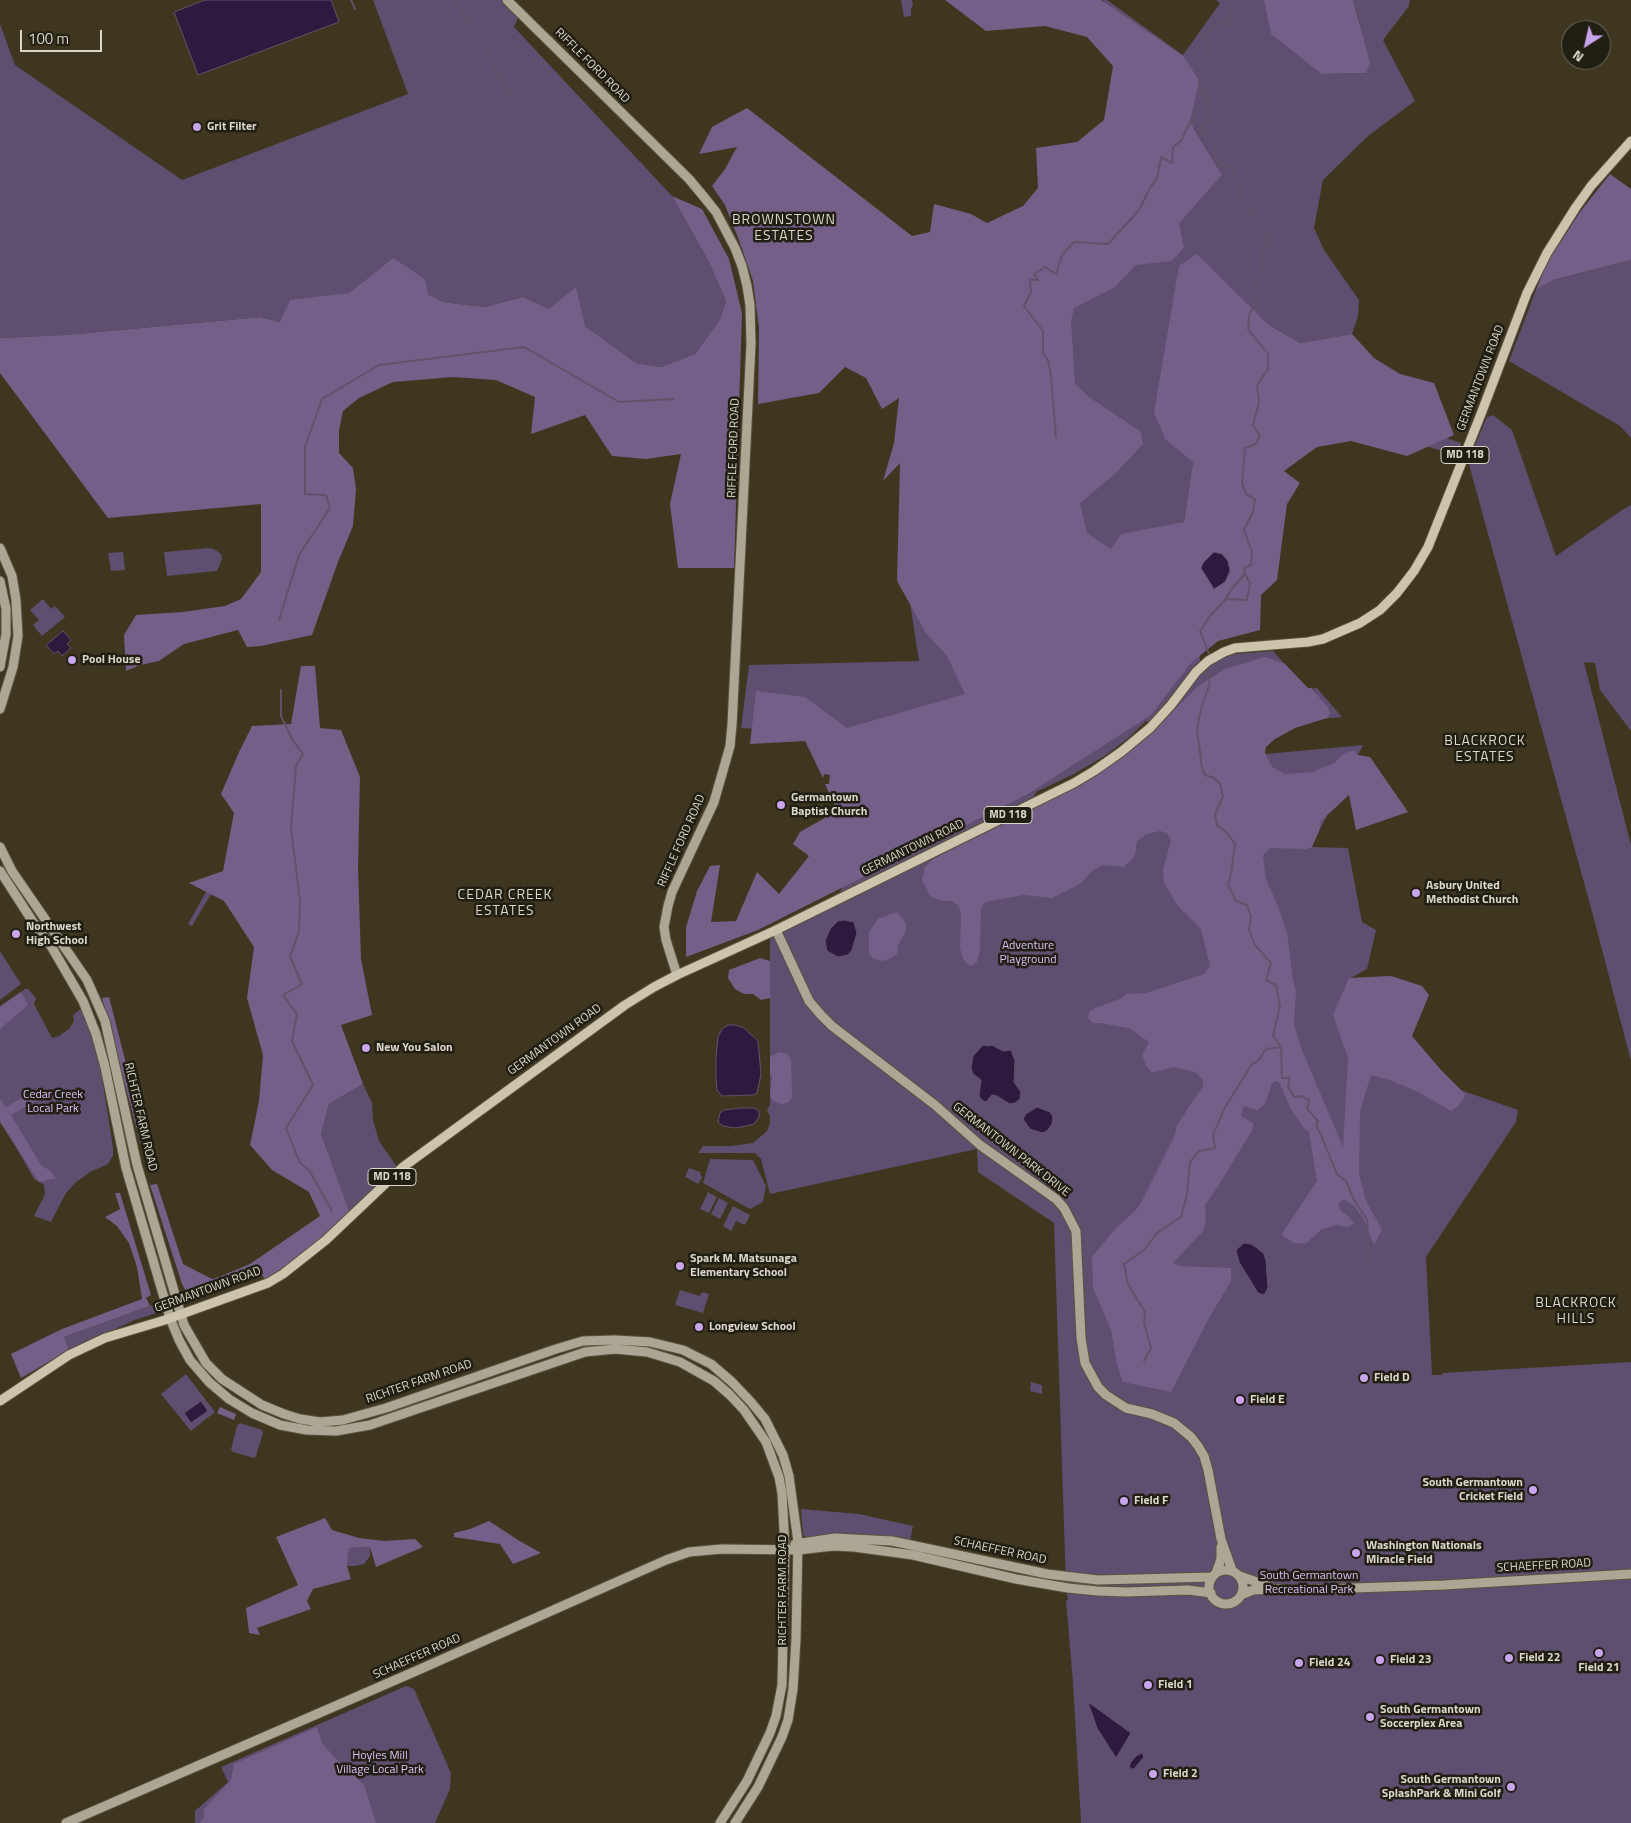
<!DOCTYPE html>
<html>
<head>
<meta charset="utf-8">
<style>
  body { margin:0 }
  #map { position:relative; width:1631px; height:1823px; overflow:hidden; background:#3e361f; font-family:"Titillium Web",sans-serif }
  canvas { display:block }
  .north { position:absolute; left:1561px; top:20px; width:50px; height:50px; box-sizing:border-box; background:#211e14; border:1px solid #6b685c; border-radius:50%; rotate:215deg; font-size:14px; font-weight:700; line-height:20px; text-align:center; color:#dbd6c9 }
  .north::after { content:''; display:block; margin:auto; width:18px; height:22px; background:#c9a5ee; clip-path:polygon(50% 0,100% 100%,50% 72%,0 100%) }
  .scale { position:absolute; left:20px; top:30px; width:82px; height:22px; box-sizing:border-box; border:2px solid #dbd6c9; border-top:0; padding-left:6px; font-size:15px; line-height:18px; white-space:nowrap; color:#dbd6c9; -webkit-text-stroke:4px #211e14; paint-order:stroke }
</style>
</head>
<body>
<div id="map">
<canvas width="1631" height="1823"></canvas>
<div class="north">N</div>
<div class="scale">100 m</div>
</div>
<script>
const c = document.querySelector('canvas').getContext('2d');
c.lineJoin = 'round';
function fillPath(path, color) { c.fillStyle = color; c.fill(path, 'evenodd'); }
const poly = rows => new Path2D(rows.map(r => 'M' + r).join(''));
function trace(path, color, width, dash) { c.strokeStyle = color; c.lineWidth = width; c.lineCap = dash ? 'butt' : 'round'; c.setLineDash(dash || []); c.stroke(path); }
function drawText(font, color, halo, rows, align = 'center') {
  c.font = font + ' "Titillium Web",sans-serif'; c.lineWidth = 5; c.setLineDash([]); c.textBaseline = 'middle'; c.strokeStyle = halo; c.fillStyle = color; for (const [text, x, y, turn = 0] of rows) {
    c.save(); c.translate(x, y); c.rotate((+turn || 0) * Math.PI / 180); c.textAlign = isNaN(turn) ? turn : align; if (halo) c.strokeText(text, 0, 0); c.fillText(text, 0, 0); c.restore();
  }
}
fillPath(poly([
  [373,0,507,0,520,13,514,27,672,196,709,262,726,301,720,319,695,354,661,367,636,363,585,326,523,297,484,307,443,302,428,294,393,258,349,293,327,297,281,322,261,317,66,335,0,338,0,24,15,65,182,180,408,94],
  [901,0,912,0,913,5,911,8,911,16,904,17],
  [1103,0,1107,0,1183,55,1220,3,1216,0,1347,0,1323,74,1365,73,1358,17,1353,0,1410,0,1409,6,1383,40,1415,101,1368,136,1323,180,1314,228,1324,250,1359,300,1358,316,1352,334,1300,343,1269,325,1197,255,1336,400,1461,443,1459,457,1329,413,1193,462,1184,522,1176,524,1202,670,1217,660,1234,654,1273,651,1307,689,1317,688,1342,717,1268,724,1222,758,1363,745,1311,847,1348,848,1362,922,1376,930,1367,969,1349,979,1349,1051,1518,1110,1516,1122,1426,1257,1432,1375,1442,1375,1442,1373,1631,1362,1631,1823,1081,1823,1073,1683,1066,1600,1068,1600,1066,1588,1054,1223,978,1172,977,1149,770,1194,761,1159,755,1153,698,1153,703,1146,731,1146,753,1143,767,1131,770,1123,770,1116,767,1110,770,1105,770,936,838,896,862,848,813,732,741,728,749,665,919,661,909,597,1044,199,1127,100],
  [1194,128,1222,175,1179,224],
  [1163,720,1142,742,1111,765,1072,789,1028,809,1036,792,1072,775,1103,757,1126,740,1146,721,1156,726],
  [1631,260,1631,438,1620,426,1509,361,1536,290,1553,280],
  [1493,415,1512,430,1556,556,1622,510,1631,505,1631,731,1600,690,1595,663,1584,662,1631,845,1631,1061,1594,919,1468,461,1487,417],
  [209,548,214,549,221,554,222,559,217,571,167,576,164,552],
  [123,552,125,570,111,571,108,553],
  [43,599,51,609,55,606,65,617,42,636,33,625,39,620,30,610],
  [206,892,211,894,192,926,188,924],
  [0,951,21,984,0,1000],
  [25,989,28,989,36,998,34,1004,52,1038,59,1036,69,1029,74,1021,73,1015,82,1008,99,1060,113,1147,113,1156,108,1164,90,1172,75,1183,66,1193,51,1222,34,1216,45,1194,44,1185,34,1179,0,1119,0,1006],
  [363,1084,372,1103,373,1120,379,1141,397,1167,350,1213,321,1134,329,1104],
  [710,1159,753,1160,766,1186,763,1202,750,1209,703,1183],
  [689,1168,700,1172,702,1178,698,1184,685,1177],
  [708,1192,717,1197,709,1213,700,1209],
  [719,1198,728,1203,720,1219,711,1214],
  [733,1206,750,1215,745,1225,736,1221,731,1231,723,1226],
  [680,1290,700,1296,702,1292,709,1294,703,1313,675,1305],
  [156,1304,159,1312,135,1320,69,1350,64,1337],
  [186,1374,215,1412,191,1431,161,1394],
  [1031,1382,1042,1385,1042,1394,1030,1391],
  [240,1423,262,1430,263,1433,256,1456,254,1458,233,1452,231,1449,237,1426],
  [801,1509,859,1514,913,1526,909,1547,901,1551,810,1541,803,1535],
  [370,1547,370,1556,364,1564,355,1566,347,1566,349,1548],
  [406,1686,414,1689,451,1773,450,1789,435,1823,195,1823,195,1811,228,1782,221,1767]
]), '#5e4e6f');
fillPath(poly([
  [945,0,1101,0,1183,56,1199,80,1190,122,1222,175,1179,224,1184,247,1172,261,1136,265,1115,287,1074,308,1071,321,1075,384,1089,397,1141,432,1143,444,1115,474,1080,503,1087,533,1111,549,1121,534,1184,522,1193,462,1166,440,1154,413,1178,271,1180,265,1197,254,1269,325,1300,343,1352,334,1374,358,1400,374,1434,383,1454,435,1407,456,1351,441,1317,447,1284,471,1300,483,1287,504,1277,580,1261,595,1260,630,1218,641,1191,663,1151,715,1028,794,758,930,686,957,686,927,697,891,710,866,720,865,711,922,736,921,757,872,779,894,809,856,793,844,800,832,837,811,825,784,829,784,830,775,824,774,823,778,805,741,750,744,756,691,805,697,847,728,965,694,947,656,926,633,897,581,900,463,883,481,894,443,899,398,882,409,866,378,845,367,819,393,758,404,759,328,753,281,739,240,725,205,712,186,725,169,737,147,699,154,712,127,747,108,912,236,930,232,934,204,971,214,987,223,1023,206,1038,188,1036,148,1077,142,1104,120,1113,66,1087,37,1045,26,986,31],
  [1264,0,1353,0,1370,63,1366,73,1322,74,1271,34],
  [1610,174,1631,189,1631,260,1553,280,1536,290,1547,263,1580,212],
  [672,196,702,209,729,259,742,313,734,568,678,568,670,504,681,454,646,459,612,456,585,415,531,434,535,397,496,380,453,377,393,382,359,398,343,411,339,430,339,453,353,468,356,489,353,526,338,562,312,635,261,646,247,647,238,630,184,644,159,661,140,665,126,671,124,635,136,615,183,612,225,606,241,599,261,572,261,504,108,518,0,373,0,338,66,335,261,317,280,322,290,300,349,293,393,258,425,279,428,294,443,302,484,307,523,297,549,309,576,287,585,326,636,363,661,367,695,354,720,319,726,301,709,262],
  [1265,657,1285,664,1308,688,1311,688,1328,707,1330,713,1327,718,1295,728,1275,739,1266,747,1265,753,1272,767,1285,774,1313,772,1334,763,1345,753,1353,750,1358,755,1370,757,1408,812,1356,830,1349,795,1321,821,1319,831,1312,847,1307,849,1270,848,1263,855,1266,879,1277,904,1287,932,1293,980,1296,991,1294,1024,1301,1048,1343,1147,1348,1058,1333,1015,1349,978,1391,976,1422,986,1429,995,1412,1036,1441,1070,1465,1094,1464,1098,1458,1106,1451,1111,1418,1092,1390,1080,1371,1075,1360,1111,1359,1174,1366,1201,1382,1230,1374,1245,1363,1218,1354,1206,1344,1199,1338,1204,1340,1210,1348,1216,1354,1224,1348,1227,1337,1225,1322,1229,1305,1244,1294,1243,1281,1235,1317,1181,1309,1132,1304,1128,1291,1109,1280,1084,1276,1081,1272,1083,1265,1104,1257,1110,1243,1106,1241,1116,1253,1123,1253,1129,1215,1191,1205,1205,1206,1216,1204,1230,1173,1263,1179,1266,1231,1268,1231,1281,1209,1318,1171,1392,1123,1382,1117,1365,1111,1330,1093,1288,1092,1257,1116,1228,1136,1210,1143,1199,1175,1135,1177,1125,1203,1086,1203,1080,1195,1072,1173,1067,1152,1073,1146,1066,1142,1055,1149,1042,1129,1028,1100,1023,1093,1023,1088,1018,1089,1012,1093,1009,1122,998,1127,994,1146,993,1204,974,1210,966,1201,929,1178,906,1164,883,1163,870,1171,840,1167,833,1160,831,1147,834,1137,841,1135,855,1131,861,1123,867,1102,865,1091,872,1080,884,1052,898,1024,895,985,902,981,909,980,950,977,962,973,966,968,965,963,959,960,948,961,915,959,906,952,901,941,901,930,896,922,880,925,867,932,860,993,827,1089,780,1125,755,1150,735,1197,687,1225,669],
  [301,666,315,666,320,728,341,730,360,777,358,868,361,959,372,1015,341,1025,363,1084,329,1104,321,1134,350,1213,310,1249,266,1281,260,1272,190,1299,182,1284,150,1185,157,1184,183,1264,212,1279,219,1277,250,1264,320,1216,309,1192,272,1170,250,1145,259,1101,263,1055,247,998,254,947,224,901,189,883,223,871,234,813,221,794,239,752,252,726,291,724],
  [896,912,902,917,906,924,906,931,898,945,897,954,891,958,883,961,874,959,869,954,869,932,878,919],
  [760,958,770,961,770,998,761,1000,753,994,744,994,735,989,728,978,729,970],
  [21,992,28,1005,0,1029,0,1007],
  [109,997,147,1145,141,1145,102,998],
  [779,1052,787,1054,791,1059,792,1096,791,1100,787,1103,781,1104,773,1101,770,1096,772,1077,770,1074,770,1057],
  [41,1087,46,1095,11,1115,41,1165,49,1170,56,1178,39,1182,0,1122,0,1099,6,1107],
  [115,1193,120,1193,151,1295,146,1298,150,1306,64,1337,69,1350,21,1378,11,1354,62,1329,142,1299,137,1267,129,1243,117,1226,105,1217,120,1209],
  [220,1407,236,1414,234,1420,217,1413],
  [325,1518,332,1530,359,1538,384,1541,415,1539,423,1547,376,1567,370,1547,349,1548,347,1566,351,1579,313,1589,307,1601,311,1609,257,1628,260,1635,249,1633,246,1608,298,1585,276,1537],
  [489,1521,518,1540,541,1553,513,1564,500,1544,454,1537,454,1533,470,1529],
  [317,1727,322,1743,336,1759,364,1785,376,1823,199,1823,204,1818,204,1809,231,1780,234,1764]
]), '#745f89');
const water = poly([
  [205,0,331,0,339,22,198,75,174,12,205,0],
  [1214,552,1222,554,1228,561,1230,571,1225,582,1214,589,1201,568,1203,563,1214,552],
  [63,631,71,640,67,644,71,648,62,656,58,651,54,654,46,645,63,631],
  [844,920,854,922,857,933,852,950,848,955,838,957,827,951,825,941,830,929,838,921,844,920],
  [728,1025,735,1025,744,1028,758,1041,761,1074,757,1093,753,1095,723,1096,720,1094,717,1090,716,1080,716,1057,718,1037,722,1029,728,1025],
  [983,1045,988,1046,992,1045,1003,1051,1011,1050,1015,1061,1014,1082,1021,1092,1020,1099,1015,1103,1010,1104,997,1096,992,1095,986,1102,982,1100,979,1096,981,1080,973,1074,971,1068,973,1056,983,1045],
  [1037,1107,1050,1112,1053,1117,1052,1124,1047,1131,1042,1133,1030,1129,1023,1119,1026,1114,1037,1107],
  [740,1108,754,1108,759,1111,759,1117,755,1123,751,1125,735,1128,723,1126,718,1122,720,1113,724,1110,740,1108],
  [1244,1243,1251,1244,1257,1248,1264,1254,1266,1261,1268,1288,1264,1295,1258,1293,1239,1262,1236,1250,1244,1243],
  [201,1401,208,1411,191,1423,184,1413,201,1401],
  [1088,1702,1131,1733,1116,1758,1097,1728,1088,1702],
  [1142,1753,1144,1757,1134,1769,1132,1769,1129,1767,1131,1762,1136,1756,1142,1753]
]);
fillPath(water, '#2d1a3e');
trace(water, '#615268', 1);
trace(poly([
  [351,0,355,9],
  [455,0,485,49,512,101],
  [1056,437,1051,376,1048,360,1043,353,1043,331,1024,306,1031,292,1030,280,1038,280,1034,274,1045,267,1056,274,1062,255,1074,242,1108,244,1139,210,1151,186,1157,179,1161,157,1172,163,1173,147,1181,141,1196,109,1209,99],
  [1226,599,1230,591,1245,574],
  [279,620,299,555,330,508,326,495,305,494,305,447,322,399,379,365,524,347,619,402,674,399],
  [1209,654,1200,631,1210,616,1226,599,1247,600,1250,583,1245,574,1244,568,1251,565,1252,552,1244,530,1253,512,1255,499,1247,495,1242,484,1245,448,1256,444,1260,436,1253,425,1259,402,1257,385,1268,369,1268,354,1248,329,1249,315,1259,297,1255,290,1262,270,1263,248,1267,247,1270,239,1245,202,1240,191,1233,169,1218,162,1215,152,1217,141,1213,136,1201,132,1201,126,1210,118,1209,99,1199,88,1200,72,1212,65,1211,53,1204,36,1212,27,1219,22,1230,25,1231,0],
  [1205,668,1210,683,1201,709,1197,730,1202,768,1205,775,1214,778,1220,784,1223,796,1215,815,1217,825,1227,833,1235,844,1231,874,1228,884,1236,901,1247,905,1251,916,1249,930,1255,945,1271,963,1266,980,1276,985,1280,1006,1273,1036,1281,1047,1282,1078,1290,1078,1288,1087,1294,1097,1301,1096,1309,1100,1307,1109,1318,1121,1316,1125,1321,1135,1337,1174,1346,1181,1354,1200,1367,1220,1371,1275,1381,1281],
  [281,690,281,716,292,739,303,754,296,766,291,828,300,901,299,931,290,957,302,984,283,995,297,1014,292,1041,313,1085,286,1128,300,1163,309,1170,332,1211],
  [1144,1361,1151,1348,1144,1323,1145,1312,1128,1284,1124,1264,1144,1250,1157,1233,1181,1217,1187,1194,1190,1162,1199,1151,1215,1148,1213,1135,1224,1109,1252,1064,1258,1061,1266,1049,1281,1047],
  [1437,1798,1440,1803,1444,1806]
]), '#615268', 2);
const secondary = poly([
  [507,0,689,179,704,197,716,212,735,248,742,266,747,286,750,305,751,344,732,725,730,746,714,802,672,892,668,906,664,927,666,940,677,975],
  [0,548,12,576,16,600,18,636,13,667,0,709],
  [0,581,6,609,6,634,0,667],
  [0,847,12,871,87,980,105,1021,137,1165,184,1325,206,1363,222,1379,262,1405,284,1414,300,1419,320,1422,343,1420,386,1408,556,1349,583,1341,615,1340,650,1342,683,1350,711,1364,732,1382,751,1402,765,1419,783,1455,789,1476,798,1542,796,1639,793,1689,788,1720,782,1737,758,1787,735,1823],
  [0,871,33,922,51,946,83,1001,96,1034,105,1067,126,1168,170,1318,179,1340,190,1360,209,1382,229,1399,252,1413,280,1425,307,1430,336,1431,370,1425,585,1352,615,1349,647,1352,680,1362,714,1381,730,1395,744,1410,766,1442,779,1477,782,1493,785,1548,782,1685,776,1716,770,1733,747,1781,720,1823],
  [776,930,809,1001,821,1015,832,1026,935,1105,980,1145,1056,1199,1064,1208,1076,1231,1081,1338,1085,1363,1098,1387,1106,1395,1126,1408,1152,1414,1174,1423,1191,1437,1198,1446,1204,1456,1208,1470,1221,1539,1232,1570],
  [795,1544,835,1538,892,1541,1047,1574,1098,1580,1212,1577],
  '1209 1587a17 17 0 1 1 34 0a17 17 0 1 1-34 0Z',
  [1216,1573,1221,1559,1221,1547],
  [1240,1576,1268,1586],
  [1241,1595,1253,1590,1278,1589,1293,1590,1444,1585,1631,1574],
  [66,1823,416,1671,666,1560,689,1552,722,1549,798,1550,833,1546,854,1547,913,1555,1016,1579,1068,1588,1097,1591,1127,1592,1188,1590,1211,1593]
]);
const primary = poly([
  [0,1401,69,1355,105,1338,165,1320,268,1283,283,1274,326,1240,403,1167,625,1005,654,987,677,975,776,930,1074,783,1094,771,1121,752,1150,728,1171,705,1196,672,1208,661,1224,652,1235,648,1308,642,1323,639,1360,623,1380,610,1397,593,1414,571,1428,547,1481,414,1527,293,1547,253,1576,207,1591,186,1631,141]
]);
trace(secondary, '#5a533e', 11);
trace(primary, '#5a533e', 11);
trace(secondary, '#aca694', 9);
trace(primary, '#cdc4ae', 9);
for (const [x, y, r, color] of [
  [197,127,5,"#c9a5ee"],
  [72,660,5,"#c9a5ee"],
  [781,805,5,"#c9a5ee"],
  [1416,893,5,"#c9a5ee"],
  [16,934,5,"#c9a5ee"],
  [366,1048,5,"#c9a5ee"],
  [680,1266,5,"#c9a5ee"],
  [699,1327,5,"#c9a5ee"],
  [1364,1378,5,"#c9a5ee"],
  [1240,1400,5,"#c9a5ee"],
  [1533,1490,5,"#c9a5ee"],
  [1124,1501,5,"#c9a5ee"],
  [1356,1553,5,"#c9a5ee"],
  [1599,1653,5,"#c9a5ee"],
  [1509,1658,5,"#c9a5ee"],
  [1380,1660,5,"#c9a5ee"],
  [1299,1663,5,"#c9a5ee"],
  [1148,1685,5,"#c9a5ee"],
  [1370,1717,5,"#c9a5ee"],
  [1153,1774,5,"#c9a5ee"],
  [1511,1787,5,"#c9a5ee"]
]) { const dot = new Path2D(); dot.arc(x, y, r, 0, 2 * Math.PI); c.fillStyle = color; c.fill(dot); trace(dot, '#211e14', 2); }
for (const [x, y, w] of [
  [1465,455,48],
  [1008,815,48],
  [392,1177,48]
]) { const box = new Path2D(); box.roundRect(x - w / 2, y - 8.5, w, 17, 4); c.fillStyle = '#211e14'; c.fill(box); trace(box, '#dbd6c9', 1); }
drawText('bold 11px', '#dbd6c9', null, [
  ["MD 118",1465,455],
  ["MD 118",1008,815],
  ["MD 118",392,1177]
]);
drawText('12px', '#dbd6c9', '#211e14', [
  ["RIFFLE FORD ROAD",592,66,45],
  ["GERMANTOWN ROAD",1481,378,-69],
  ["RIFFLE FORD ROAD",734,448,-88],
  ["RIFFLE FORD ROAD",682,841,-66],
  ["GERMANTOWN ROAD",913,848,-26],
  ["GERMANTOWN ROAD",555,1040,-36],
  ["RICHTER FARM ROAD",140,1117,77],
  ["GERMANTOWN PARK DRIVE",1011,1150,38],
  ["GERMANTOWN ROAD",208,1290,-20],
  ["RICHTER FARM ROAD",419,1382,-19],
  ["SCHAEFFER ROAD",1000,1551,12],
  ["SCHAEFFER ROAD",1544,1566,-3],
  ["RICHTER FARM ROAD",783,1590,-90],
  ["SCHAEFFER ROAD",417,1657,-24]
]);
drawText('bold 12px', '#dbd6c9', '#211e14', [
  ["Grit Filter",207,127],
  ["Pool House",82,660],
  ["Germantown",791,798],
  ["Baptist Church",791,812],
  ["Asbury United",1426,886],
  ["Methodist Church",1426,900],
  ["Northwest",26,927],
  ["High School",26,941],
  ["New You Salon",376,1048],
  ["Spark M. Matsunaga",690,1259],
  ["Elementary School",690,1273],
  ["Longview School",709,1327],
  ["Field D",1374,1378],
  ["Field E",1250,1400],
  ["South Germantown",1523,1483,"right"],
  ["Cricket Field",1523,1497,"right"],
  ["Field F",1134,1501],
  ["Washington Nationals",1366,1546],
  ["Miracle Field",1366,1560],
  ["Field 22",1519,1658],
  ["Field 23",1390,1660],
  ["Field 24",1309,1663],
  ["Field 21",1599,1668,"center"],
  ["Field 1",1158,1685],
  ["South Germantown",1380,1710],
  ["Soccerplex Area",1380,1724],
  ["Field 2",1163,1774],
  ["South Germantown",1501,1780,"right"],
  ["SplashPark & Mini Golf",1501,1794,"right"]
], 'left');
drawText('12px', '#d9c0f6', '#211e14', [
  ["Adventure",1028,946],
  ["Playground",1028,960],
  ["Cedar Creek",53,1095],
  ["Local Park",53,1109],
  ["South Germantown",1309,1576],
  ["Recreational Park",1309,1590],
  ["Hoyles Mill",380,1756],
  ["Village Local Park",380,1770]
]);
c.letterSpacing = '1px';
drawText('14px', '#dbd6c9', '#211e14', [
  ["BROWNSTOWN",784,221],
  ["ESTATES",784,237],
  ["BLACKROCK",1485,742],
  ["ESTATES",1485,758],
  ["CEDAR CREEK",505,896],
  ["ESTATES",505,912],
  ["BLACKROCK",1576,1304],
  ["HILLS",1576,1320]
]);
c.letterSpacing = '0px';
</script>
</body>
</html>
